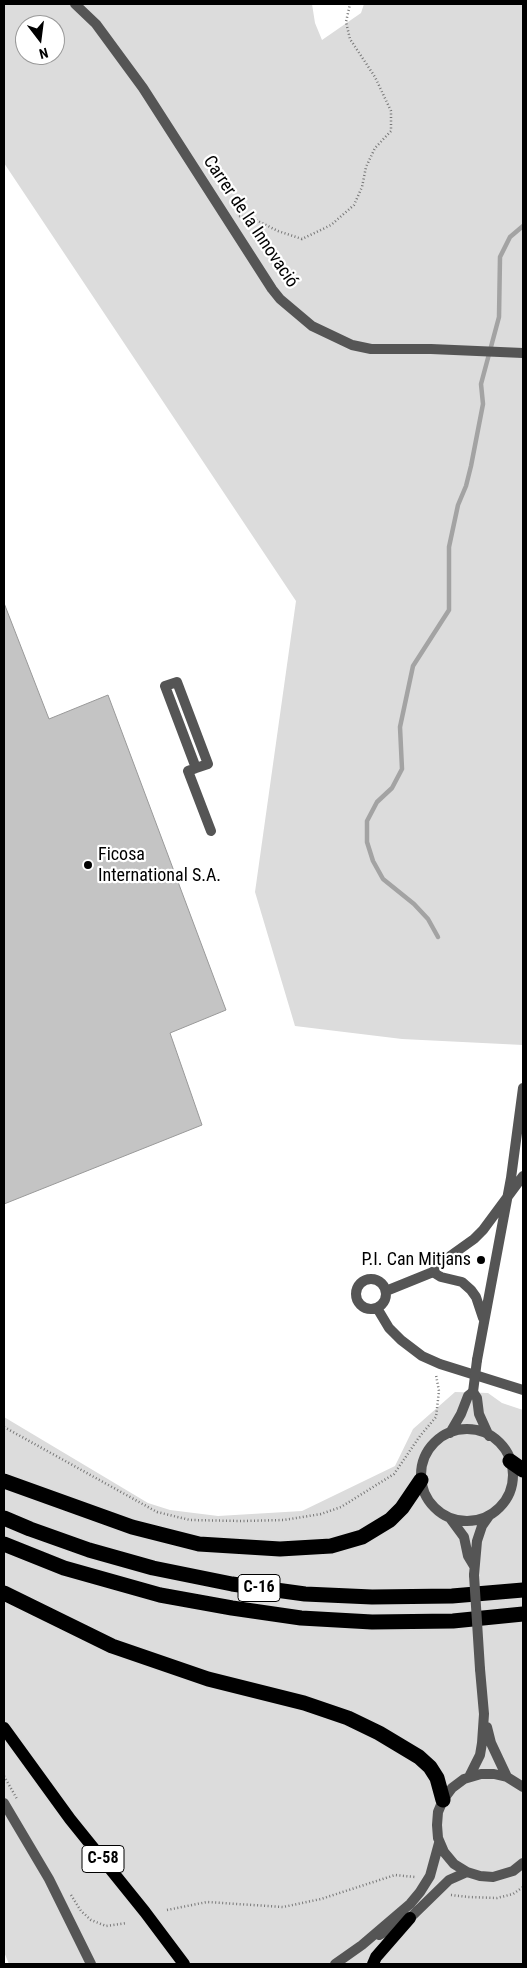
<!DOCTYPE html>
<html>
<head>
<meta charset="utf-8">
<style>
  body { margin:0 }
  #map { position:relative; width:527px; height:1968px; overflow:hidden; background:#fff; font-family:"Roboto Condensed",sans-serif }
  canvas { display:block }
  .frame { position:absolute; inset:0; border:5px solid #000; pointer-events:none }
  .north { position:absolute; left:15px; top:15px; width:50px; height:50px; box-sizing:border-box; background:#fff; border:1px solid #999; border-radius:50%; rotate:165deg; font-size:14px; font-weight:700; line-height:20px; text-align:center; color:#000 }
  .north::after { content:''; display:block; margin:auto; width:18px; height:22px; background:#000; clip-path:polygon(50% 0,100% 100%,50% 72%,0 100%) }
</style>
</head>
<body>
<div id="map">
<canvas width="527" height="1968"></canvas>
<div class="frame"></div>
<div class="north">N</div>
</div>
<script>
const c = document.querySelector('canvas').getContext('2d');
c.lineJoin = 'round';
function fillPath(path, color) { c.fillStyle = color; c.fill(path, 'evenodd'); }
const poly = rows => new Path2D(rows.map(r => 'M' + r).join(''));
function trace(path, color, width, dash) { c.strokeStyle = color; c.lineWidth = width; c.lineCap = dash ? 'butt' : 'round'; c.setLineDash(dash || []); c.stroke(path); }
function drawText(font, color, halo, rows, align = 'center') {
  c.font = font + ' "Roboto Condensed",sans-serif'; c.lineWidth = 4.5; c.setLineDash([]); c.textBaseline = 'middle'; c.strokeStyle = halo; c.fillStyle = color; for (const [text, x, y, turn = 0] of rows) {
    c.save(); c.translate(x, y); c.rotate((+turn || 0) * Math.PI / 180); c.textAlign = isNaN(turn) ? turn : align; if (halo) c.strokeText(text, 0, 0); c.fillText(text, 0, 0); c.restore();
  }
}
fillPath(poly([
  [4,4,312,4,315,23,322,40,361,13,364,4,523,4,523,1045,402,1039,295,1026,255,892,296,601,4,163],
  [25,25,55,25,55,55,25,55],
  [455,1392,488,1393,502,1403,523,1410,523,1964,9,1964,4,1952,4,1417,148,1503,170,1510,218,1516,302,1511,395,1466,413,1429]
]), '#dcdcdc');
trace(poly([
  [438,937,428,919,414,904,383,879,373,861,367,842,367,821,377,802,392,788,402,769,400,727,413,666,449,610,449,547,458,505,466,486,471,466,483,404,481,384,499,317,500,257,510,237,523,226]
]), '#a3a3a3', 4.5);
const building = poly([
  [4,603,49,719,108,695,226,1010,170,1033,202,1125,4,1204,4,603]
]);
fillPath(building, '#c4c4c4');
trace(building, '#999', 1);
const primary = poly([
  [4,1728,70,1819,145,1912,184,1964],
  [373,1964,376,1957,410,1918]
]);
const motorway = poly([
  [510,1461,523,1470],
  [4,1481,132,1527,199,1544,280,1549,331,1546,362,1537,390,1520,402,1508,421,1480],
  [4,1518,30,1529,89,1550,153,1568,232,1584,305,1594,372,1597,452,1596,523,1590],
  [4,1544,64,1568,160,1595,232,1608,301,1618,372,1622,453,1621,523,1614],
  [4,1593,112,1646,208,1679,304,1703,348,1718,379,1733,419,1757,430,1767,437,1778,443,1800]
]);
trace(primary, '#dbdbdb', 15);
trace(motorway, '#dbdbdb', 18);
trace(poly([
  [239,216,254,219,278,231,302,239,331,225,354,205,362,187,366,167,375,148,391,131,391,111,375,77,350,39,346,22,350,4],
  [4,1427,157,1512,190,1520,242,1521,284,1520,321,1514,341,1507,394,1474,420,1436,436,1417,439,1391,436,1375],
  [4,1776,17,1799],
  [71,1895,81,1911,91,1920,106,1926,127,1923],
  [451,1895,469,1897,497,1898,513,1894,523,1887],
  [167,1910,207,1902,283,1907,321,1899,395,1875,415,1877]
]), '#777', 2.5, [1, 2.5]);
trace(poly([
  [75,4,96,24,143,88,272,289,280,299,312,326,352,345,371,349,431,349,523,353],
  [196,768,165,686,177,682,208,764,196,768,188,771,211,831],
  '356 1294a15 15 0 1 1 30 0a15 15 0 1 1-30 0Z',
  [386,1291,433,1272],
  [377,1308,389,1328,401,1340,422,1356,440,1364,523,1390]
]), '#555', 10);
trace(poly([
  [483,1318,476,1297,471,1290,462,1282,441,1277,433,1272,439,1264,474,1239,483,1230,523,1176],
  [477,1360,511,1178,523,1088],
  '421 1475a46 46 0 1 1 92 0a46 46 0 1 1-92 0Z',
  [450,1433,461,1414,468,1396,473,1392,477,1398,479,1414,489,1436],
  [450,1518,464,1537,468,1556,474,1566],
  [474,1575,477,1541,482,1526,489,1516],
  [487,1727,491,1743,507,1777],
  [469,1777,480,1755,482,1743,484,1714,480,1669],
  [523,1787,507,1777,494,1774,481,1774,464,1779,452,1788,443,1800,438,1812,437,1825,438,1838,444,1852,454,1864,467,1872,480,1876,493,1877,513,1871,523,1863],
  [4,1803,49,1879,91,1964],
  [379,1935,410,1918,449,1880,467,1872],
  [335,1964,362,1945,410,1904,420,1892,430,1876,439,1843]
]), '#555', 10);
trace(primary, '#000', 12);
trace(motorway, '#000', 15);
trace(poly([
  [473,1392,477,1360],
  [474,1575,480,1669]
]), '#555', 10);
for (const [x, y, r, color] of [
  [88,865,5,"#000"],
  [481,1260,5,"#000"]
]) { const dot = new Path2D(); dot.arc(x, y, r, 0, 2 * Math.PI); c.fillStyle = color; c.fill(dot); trace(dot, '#fff', 2); }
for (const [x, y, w] of [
  [259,1588,42],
  [103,1859,42]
]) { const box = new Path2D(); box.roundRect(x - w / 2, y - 13.5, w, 27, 4); c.fillStyle = '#fff'; c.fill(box); trace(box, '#000', 1); }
drawText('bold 16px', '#000', null, [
  ["C-16",259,1588],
  ["C-58",103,1859]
]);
drawText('18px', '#000', '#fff', [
  ["Carrer de la Innovació",250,222,56]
]);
drawText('18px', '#000', '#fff', [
  ["Ficosa",98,855],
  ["International S.A.",98,876],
  ["P.I. Can Mitjans",471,1260,"right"]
], 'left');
</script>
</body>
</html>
